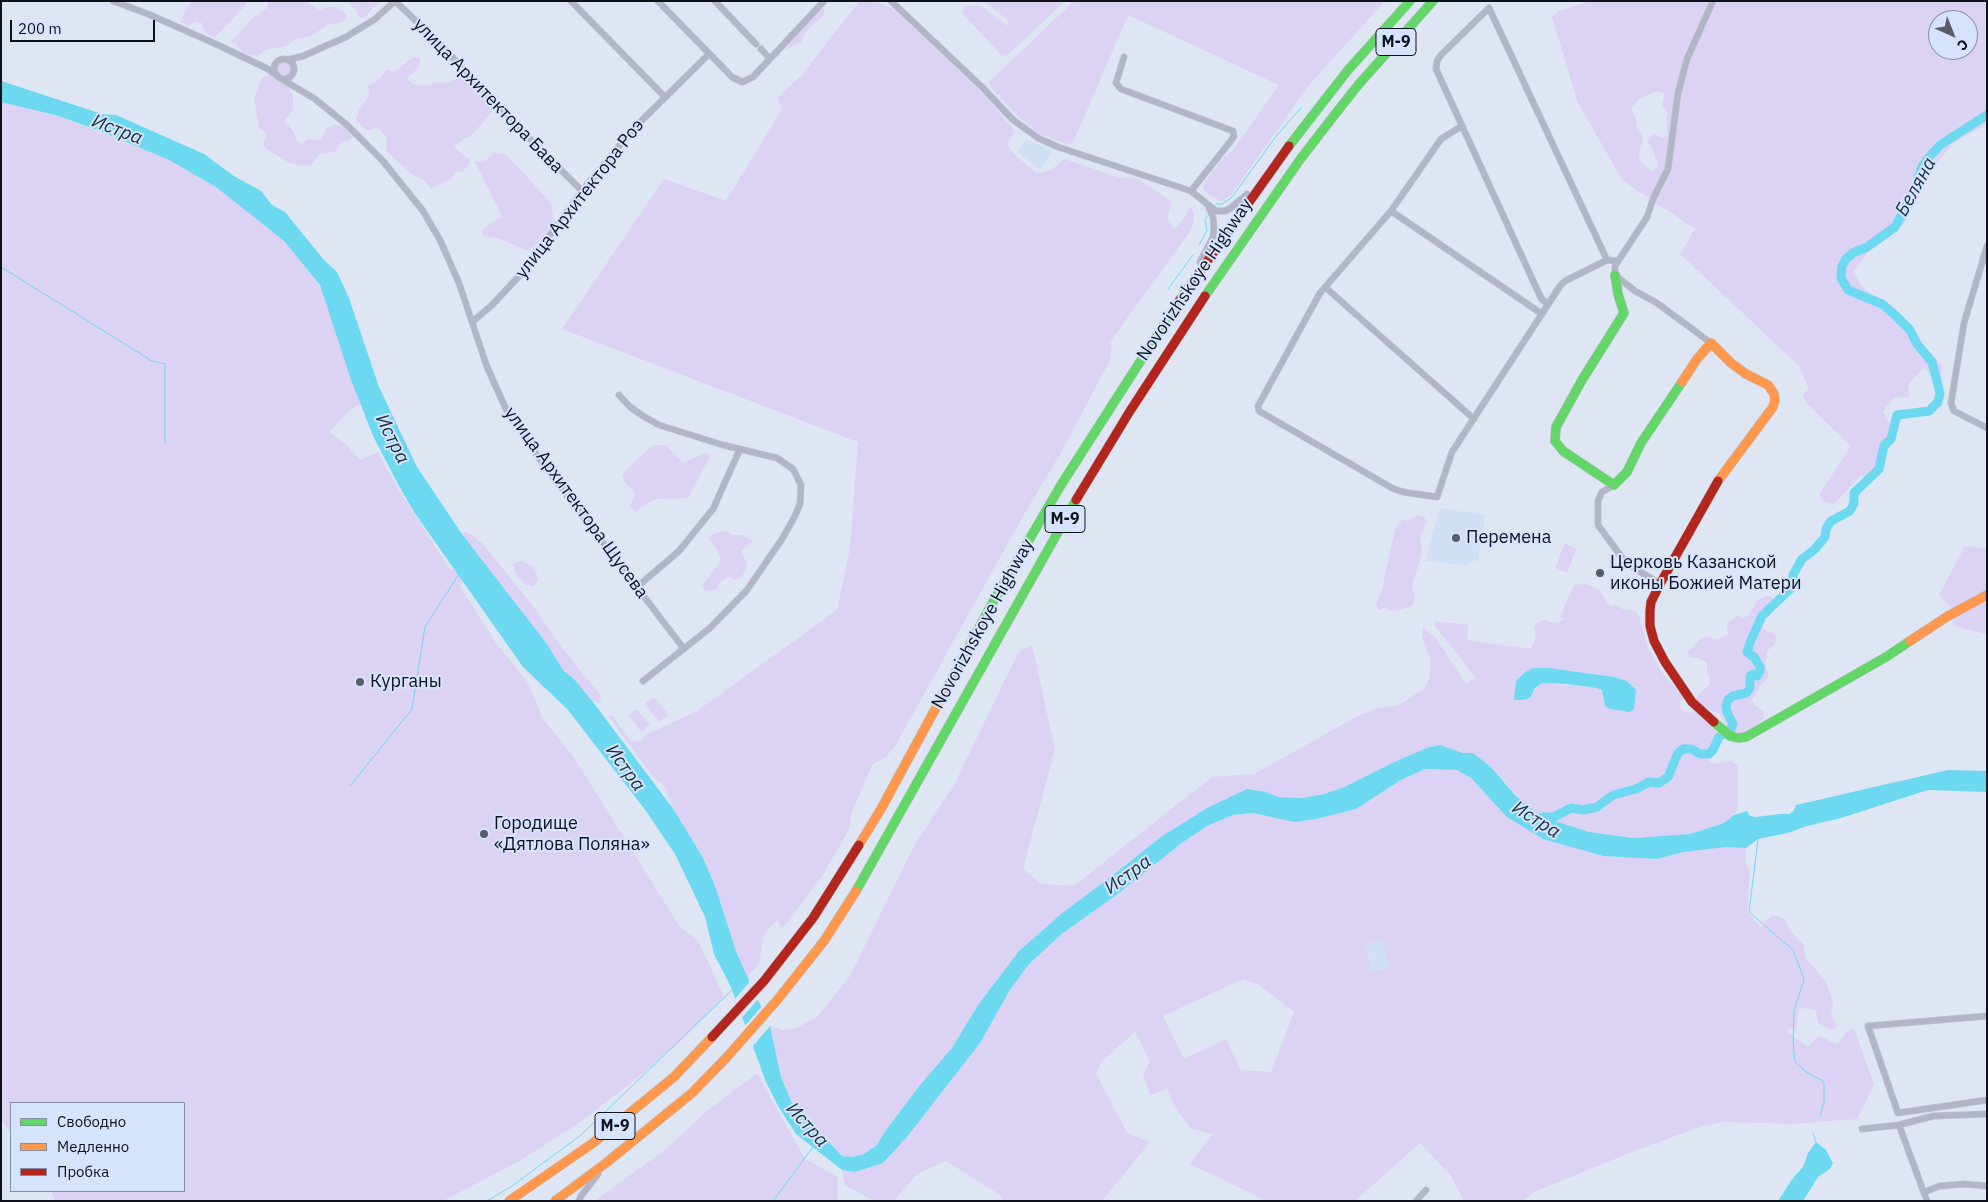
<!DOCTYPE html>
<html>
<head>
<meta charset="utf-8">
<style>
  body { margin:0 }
  #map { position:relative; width:1988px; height:1202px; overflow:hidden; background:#dee6f3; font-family:"IBM Plex Sans",sans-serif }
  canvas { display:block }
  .frame { position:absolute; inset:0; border:2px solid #0e131b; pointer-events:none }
  .legend { position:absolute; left:10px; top:1102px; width:175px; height:90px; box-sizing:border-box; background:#d5e4fc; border:1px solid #8590a2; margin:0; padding:6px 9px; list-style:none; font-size:15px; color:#0e131b }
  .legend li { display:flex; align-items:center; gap:10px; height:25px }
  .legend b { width:25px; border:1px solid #8590a2 }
  .north { position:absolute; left:1928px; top:10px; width:50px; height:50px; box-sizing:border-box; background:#d5e4fc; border:1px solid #8590a2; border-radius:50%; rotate:136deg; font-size:14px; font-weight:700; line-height:20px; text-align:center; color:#0e131b }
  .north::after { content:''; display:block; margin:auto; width:18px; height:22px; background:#575d67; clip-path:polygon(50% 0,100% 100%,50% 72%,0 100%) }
  .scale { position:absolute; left:10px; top:20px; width:145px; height:22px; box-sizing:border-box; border:2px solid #0e131b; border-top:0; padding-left:6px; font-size:15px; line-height:18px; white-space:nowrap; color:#0e131b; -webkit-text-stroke:4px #d5e4fc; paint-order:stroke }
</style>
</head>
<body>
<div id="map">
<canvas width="1988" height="1202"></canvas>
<div class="frame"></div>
<ul class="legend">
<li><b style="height:6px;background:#63d668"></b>Свободно</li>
<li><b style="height:6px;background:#ff974d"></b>Медленно</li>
<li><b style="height:6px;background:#b3261e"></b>Пробка</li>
</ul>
<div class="north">С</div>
<div class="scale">200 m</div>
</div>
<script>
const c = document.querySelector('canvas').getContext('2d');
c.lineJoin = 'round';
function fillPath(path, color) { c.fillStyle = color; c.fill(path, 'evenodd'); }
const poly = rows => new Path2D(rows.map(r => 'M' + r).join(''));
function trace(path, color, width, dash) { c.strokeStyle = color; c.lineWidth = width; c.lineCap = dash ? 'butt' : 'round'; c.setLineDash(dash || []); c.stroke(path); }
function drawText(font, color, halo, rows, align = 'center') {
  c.font = font + ' "IBM Plex Sans",sans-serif'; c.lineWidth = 4; c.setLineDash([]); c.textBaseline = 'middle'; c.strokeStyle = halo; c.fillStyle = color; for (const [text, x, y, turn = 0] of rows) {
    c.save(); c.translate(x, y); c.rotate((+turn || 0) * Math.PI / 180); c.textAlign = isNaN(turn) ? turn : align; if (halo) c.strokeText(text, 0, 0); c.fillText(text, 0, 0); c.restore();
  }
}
fillPath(poly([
  [1026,139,1053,151,1040,169,1017,152],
  [1440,508,1485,515,1478,562,1471,561,1466,565,1425,561],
  [1384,940,1389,969,1371,972,1365,943]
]), '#d1dff5');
fillPath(poly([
  [191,1,247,1,244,7,214,38,204,31,202,23,196,22,188,26,181,22,185,11],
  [268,1,306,1,319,10,328,7,337,7,347,15,347,18,340,23,329,24,311,36,296,39,284,47,267,49,257,56,248,55,243,53,236,43,230,43,254,17,267,8],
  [347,1,383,1,372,9,366,17,362,18,358,16,357,11],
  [860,1,873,1,894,9,982,93,1015,131,1007,144,1014,154,1038,174,1051,170,1065,159,1117,177,1139,179,1172,202,1167,218,1174,229,1186,216,1190,206,1194,212,1193,224,1189,233,1110,342,1112,346,1109,362,1062,451,1026,511,895,746,886,757,873,764,852,811,849,830,822,876,787,923,782,928,777,920,767,931,763,938,759,965,747,977,737,954,714,883,702,856,674,810,664,785,654,778,609,717,612,715,630,740,639,742,646,735,697,711,837,610,850,548,858,442,562,329,664,179,726,201,782,109,777,98,803,74,830,38],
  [983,1,1065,1,1008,55,1002,56,962,13,964,7,969,5,981,6,1008,26,1008,20],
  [1074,1,1385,1,1310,84,1231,195,1222,201,1212,197,1204,190,1203,184,1226,155,1233,150,1279,85,1128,15,1073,143,1066,144,1038,133,1020,118,992,89,989,82],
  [1589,1,1987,1,1987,124,1952,144,1936,165,1903,225,1875,243,1853,272,1862,286,1942,365,1941,389,1924,367,1908,385,1909,398,1895,397,1883,411,1893,430,1876,477,1860,476,1834,504,1824,502,1819,495,1851,446,1806,403,1803,396,1809,388,1799,366,1680,254,1695,229,1623,181,1578,103,1552,17,1557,12],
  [1938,20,1968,20,1968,50,1938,50],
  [1654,92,1660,92,1665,94,1662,105,1668,114,1666,120,1668,136,1663,138,1653,134,1649,138,1648,143,1652,147,1655,158,1658,162,1657,168,1653,171,1648,169,1640,160,1639,154,1643,137,1637,129,1636,119,1631,109,1638,100],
  [824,8,824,15,806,31,801,42,785,50,812,17],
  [414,57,420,58,420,64,417,69,408,77,408,80,413,84,428,86,436,82,448,83,463,76,468,80,490,106,492,112,471,136,464,139,454,146,458,151,470,160,470,163,462,172,456,172,451,179,431,189,424,180,413,175,386,151,387,139,380,129,375,128,368,131,356,121,356,119,359,110,369,95,368,86,379,79,387,69,394,72],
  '277 69a7 7 0 1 1 14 0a7 7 0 1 1-14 0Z',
  [271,75,288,87,293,95,293,110,284,121,294,132,295,137,298,142,301,144,308,139,320,140,324,134,326,129,333,124,349,128,354,134,352,137,348,141,340,143,338,149,334,152,320,154,311,165,305,166,289,163,267,149,263,145,267,135,259,127,254,98,262,78],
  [1,102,59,116,169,160,216,187,284,241,320,285,361,404,350,410,329,432,347,445,360,460,378,452,397,487,451,571,453,568,464,580,460,586,496,643,528,683,543,719,573,756,680,927,699,942,724,997,683,1039,636,1079,579,1123,521,1160,443,1201,55,1201,51,1191,184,1191,184,1103,11,1103,11,1133,1,1119],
  [494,153,506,154,551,203,554,221,541,240,528,251,498,238,484,236,481,230,502,216,475,162,486,160],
  [653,445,666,445,683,463,704,453,711,455,688,498,655,499,635,511,629,506,635,497,634,490,626,484,622,475,633,463],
  [1418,515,1424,517,1427,522,1420,536,1422,554,1412,586,1415,597,1414,603,1410,607,1394,611,1384,608,1379,610,1376,605,1382,589,1395,529,1402,520,1408,521],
  [727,531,732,535,741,535,752,540,751,543,741,551,747,565,743,575,739,579,736,580,728,577,719,583,717,588,712,591,706,591,702,586,719,564,721,558,716,548,709,540,709,537,715,533],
  [464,532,469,533,483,544,533,606,559,644,601,696,600,703,593,702,574,679,563,670,547,644,462,534],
  [1566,544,1576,549,1567,573,1556,568,1563,546],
  [1965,546,1987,549,1987,591,1954,610,1939,595],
  [521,561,532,566,536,571,538,580,534,586,526,585,516,575,513,564],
  [1586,584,1599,590,1610,606,1617,605,1622,609,1633,610,1638,613,1648,648,1661,671,1684,698,1680,702,1680,708,1683,712,1697,713,1717,732,1710,748,1706,751,1706,757,1710,762,1715,764,1731,761,1738,766,1738,809,1734,815,1724,823,1690,834,1633,838,1589,832,1564,825,1542,817,1527,806,1491,767,1473,753,1463,753,1441,745,1429,747,1392,763,1342,788,1324,794,1302,798,1279,797,1266,792,1209,807,1162,836,1117,872,1061,914,1019,951,978,1005,952,1048,920,1085,886,1130,876,1146,862,1155,852,1157,842,1156,792,1103,781,1077,770,1026,782,1030,797,1028,817,1017,850,976,914,846,955,783,1018,653,1032,645,1055,749,1023,869,1042,884,1074,886,1212,777,1254,774,1356,717,1375,709,1399,705,1425,688,1430,676,1430,658,1422,638,1423,627,1436,638,1466,684,1476,678,1435,626,1434,621,1468,625,1467,640,1531,649,1536,638,1534,627,1537,623,1544,620,1555,623,1561,621,1563,618,1560,617,1574,585],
  [1533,668,1549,668,1614,677,1605,706,1602,690,1597,688,1542,683,1532,693],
  [1767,595,1772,598,1775,603,1763,623,1764,628,1768,632,1774,633,1776,638,1775,644,1767,651,1766,667,1769,677,1761,685,1752,700,1754,705,1763,711,1764,718,1757,725,1742,734,1737,734,1727,727,1719,713,1709,710,1696,701,1697,695,1710,685,1710,678,1707,673,1707,662,1697,658,1689,657,1688,651,1701,639,1707,637,1718,640,1724,637,1728,634,1727,623,1737,616,1742,618,1748,616,1757,601],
  [1987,599,1987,634,1953,626,1953,617],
  [654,697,669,715,659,722,646,705,646,703],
  [637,709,650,725,641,732,629,715],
  [1425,769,1457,770,1471,778,1492,801,1574,848,1603,856,1656,859,1684,852,1726,847,1746,848,1746,865,1750,870,1747,912,1761,927,1771,916,1778,916,1785,920,1792,933,1803,944,1806,959,1825,980,1833,1001,1831,1015,1835,1021,1837,1028,1830,1030,1818,1023,1816,1010,1806,1008,1799,1009,1796,1031,1790,1028,1787,1032,1808,1047,1818,1036,1825,1038,1831,1042,1838,1043,1847,1031,1854,1028,1874,1085,1857,1119,1792,1124,1724,1122,1702,1126,1632,1152,1534,1192,1523,1201,1464,1201,1451,1176,1420,1143,1355,1201,1267,1201,1190,1164,1213,1134,1191,1129,1176,1109,1167,1089,1150,1095,1143,1075,1150,1061,1135,1032,1101,1062,1096,1073,1127,1133,1150,1142,1102,1201,1002,1201,1000,1195,946,1161,917,1174,894,1201,874,1201,845,1185,842,1170,855,1172,883,1163,907,1137,980,1043,1010,990,1029,964,1063,933,1115,896,1183,842,1209,825,1233,815,1253,813,1294,822,1316,819,1356,809,1401,780],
  [1383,940,1389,968,1371,972,1366,944],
  [1243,979,1259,985,1294,1012,1271,1072,1241,1070,1226,1039,1184,1059,1163,1016],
  [757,1073,805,1159,838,1177,837,1201,595,1201,670,1146,705,1112]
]), '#dcd2f4');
fillPath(poly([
  [1,81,102,114,116,115,204,154,234,176,261,191,272,205,285,212,324,260,337,272,349,298,379,387,417,467,462,534,547,644,563,670,574,679,593,702,674,810,702,856,714,883,737,954,770,1026,781,1077,792,1103,842,1156,852,1157,862,1155,876,1146,886,1130,920,1085,952,1048,978,1005,1019,951,1061,914,1117,872,1162,836,1209,807,1247,789,1266,792,1279,797,1302,798,1324,794,1342,788,1392,763,1429,747,1440,745,1463,753,1473,753,1491,767,1516,796,1542,817,1589,832,1633,838,1690,834,1724,823,1734,815,1747,811,1750,816,1756,817,1780,814,1790,814,1794,810,1796,805,1948,770,1987,771,1987,792,1928,790,1841,818,1807,826,1788,833,1758,839,1746,848,1726,847,1684,852,1656,859,1603,856,1543,839,1507,817,1471,778,1457,770,1425,769,1401,780,1356,809,1316,819,1294,822,1253,813,1233,815,1209,825,1183,842,1115,896,1063,933,1029,964,1010,990,980,1043,907,1137,883,1163,855,1172,842,1170,796,1134,778,1106,766,1082,731,987,714,954,705,917,675,854,646,811,568,710,523,667,414,512,399,486,373,436,350,377,320,285,284,241,216,187,169,160,102,132,59,116,1,102],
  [1533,668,1549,668,1614,677,1627,681,1636,690,1634,709,1630,712,1610,709,1605,706,1602,690,1597,688,1566,684,1542,683,1535,688,1530,698,1522,700,1514,700,1516,681,1524,673],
  [1816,1142,1826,1150,1833,1163,1830,1169,1818,1177,1803,1201,1778,1201,1793,1178,1803,1167,1808,1153]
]), '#6dd9f0');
fillPath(poly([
  [751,980,760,997,740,1020,733,1001],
  [763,1005,772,1024,750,1049,743,1028]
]), '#dee6f3');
trace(poly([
  [1216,204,1222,204,1232,197,1277,135,1301,108],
  [1199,245,1207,231,1205,220,1207,216],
  [1,267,152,361,165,364,165,444],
  [1168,289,1193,255],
  [350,786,412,709,425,627,459,574],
  [1758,840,1749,912,1793,950,1804,979,1794,1011,1793,1042,1795,1062,1805,1071,1824,1082,1824,1102,1820,1116],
  [1813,1133,1816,1142],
  [487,1201,512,1186,581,1135,732,990],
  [773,1201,813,1147]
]), '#6dd9f0', 1);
trace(poly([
  [1537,824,1542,817,1554,817,1571,808,1583,810,1597,807,1613,795,1636,789,1649,782,1659,783,1668,777,1678,753,1683,749,1692,749,1700,754,1709,754,1713,750,1719,737,1731,729,1733,724,1727,712,1726,706,1728,700,1733,696,1746,693,1750,688,1750,676,1753,674,1757,676,1760,671,1760,667,1754,657,1747,652,1751,640,1762,616,1790,589,1793,582,1793,575,1802,559,1814,550,1825,537,1826,529,1831,521,1850,511,1854,503,1854,493,1879,469,1884,446,1891,439,1897,415,1929,411,1938,402,1940,393,1932,362,1917,344,1910,330,1895,315,1882,304,1848,290,1841,278,1842,266,1846,259,1853,253,1867,247,1895,227,1911,198,1922,167,1930,156,1940,145,1987,115]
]), '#6dd9f0', 9);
const street = poly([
  [113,1,148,14,218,45,266,68,278,76],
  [395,1,436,40,526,135,582,191],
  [571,1,665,97],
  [658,1,732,77,742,82,753,77,824,1],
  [715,1,756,44],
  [891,1,983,88,1012,119,1038,138,1058,147,1191,191,1216,211,1225,211,1231,208,1247,194],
  [761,49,770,59],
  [1124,57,1116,83,1121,89,1233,131,1234,136,1230,142,1191,191],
  '274 69a10 10 0 1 1 20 0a10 10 0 1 1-20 0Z',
  [287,60,303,56,346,37,375,19,395,1],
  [280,78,315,99,347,125,383,161,423,211,440,240,459,283,487,367,506,409,543,464,684,649],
  [1462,126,1441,139,1391,211,1320,293,1258,406,1259,411,1392,488,1403,492,1437,497,1452,452,1560,286,1565,281,1607,260,1617,261],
  [1391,211,1542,314],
  [1987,246,1964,323,1951,403,1954,411,1987,428],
  [1200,262,1213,237,1214,228,1213,217,1209,208],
  [1325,287,1474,419],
  [1548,305,1541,298,1436,69,1437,61,1441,55,1489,8,1607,260],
  [472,322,491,306,523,272,582,191,634,128,709,54],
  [1711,343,1657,303,1635,291,1615,275,1615,266,1647,217,1653,199,1668,169,1678,93,1687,59,1713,1],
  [619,395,630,407,643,416,659,425,723,445,777,458,793,469,801,485,800,504,794,518,782,539,747,590,710,628,643,681],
  [1614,485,1602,492,1598,501,1598,525,1626,563,1660,584],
  [637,587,679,551,713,509,740,449],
  [1987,1016,1868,1026,1898,1113,1987,1100],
  [1899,1125,1927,1201],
  [1862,1129,1899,1125,1933,1116,1987,1114],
  [1924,1192,1940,1186,1964,1184,1987,1186],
  [579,1201,581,1196,598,1174],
  [1416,1201,1426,1190]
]);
const fast = poly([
  [1289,146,1348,70,1410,1],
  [1615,275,1618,294,1624,313,1582,380,1556,427,1555,441,1563,451,1614,485,1627,472,1641,443,1682,382],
  [1205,296,1299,161,1332,118,1359,84,1433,1],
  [951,680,990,607,1061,485,1179,301],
  [1714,722,1730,736,1738,738,1746,737,1886,657,1910,641],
  [856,891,1076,500]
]);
const slow = poly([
  [1682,382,1697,359,1711,343,1731,363,1746,374,1768,385,1774,394,1775,400,1773,407,1718,481],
  [1910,641,1948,616,1987,595],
  [859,845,881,809,951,680],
  [509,1201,593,1143,674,1077,712,1037],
  [555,1201,606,1163,692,1093,727,1057,778,999,824,941,856,891]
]);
const jam = poly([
  [1179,301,1289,146],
  [1076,500,1130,411,1205,296],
  [1714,722,1692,702,1665,662,1654,641,1650,626,1650,611,1651,602,1660,584,1718,481],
  [712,1037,764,981,813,918,859,845]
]);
trace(street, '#bac1ca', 7);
trace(fast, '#bac1ca', 10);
trace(slow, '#bac1ca', 10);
trace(jam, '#bac1ca', 10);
trace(street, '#b2b4c7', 5.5);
trace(fast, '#63d668', 9);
trace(slow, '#ff974d', 9);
trace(jam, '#b3261e', 9);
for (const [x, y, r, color] of [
  [1456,538,5,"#575d67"],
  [1600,573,5,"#575d67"],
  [360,682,5,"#575d67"],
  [484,834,5,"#575d67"]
]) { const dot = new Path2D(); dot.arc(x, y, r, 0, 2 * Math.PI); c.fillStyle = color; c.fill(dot); trace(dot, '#d5e4fc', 2); }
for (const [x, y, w] of [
  [1396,42,40],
  [1065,519,40],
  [615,1126,40]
]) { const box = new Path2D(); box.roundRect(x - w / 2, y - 13.5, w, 27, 4); c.fillStyle = '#d5e4fc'; c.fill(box); trace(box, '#0e131b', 1); }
drawText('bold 16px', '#0e131b', null, [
  ["М-9",1396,42],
  ["М-9",1065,519],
  ["М-9",615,1126]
]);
drawText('18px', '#0e131b', '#d5e4fc', [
  ["улица Архитектора Бава",488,96,46],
  ["улица Архитектора Роэ",580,199,-52],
  ["Novorizhskoye Highway",1195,280,-56],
  ["улица Архитектора Щусева",576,503,54],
  ["Novorizhskoye Highway",983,624,-61]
]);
drawText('18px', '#0e131b', '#d5e4fc', [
  ["Перемена",1466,538],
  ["Церковь Казанской",1610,563],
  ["иконы Божией Матери",1610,584],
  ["Курганы",370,682],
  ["Городище",494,824],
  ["«Дятлова Поляна»",494,845]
], 'left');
drawText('italic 19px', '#183035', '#d5e4fc', [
  ["Истра",117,130,21],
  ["Беляна",1916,187,-61],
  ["Истра",392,439,63],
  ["Истра",625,768,54],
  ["Истра",1536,820,32],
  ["Истра",1128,875,-36],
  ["Истра",807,1125,48]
]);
</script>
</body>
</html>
